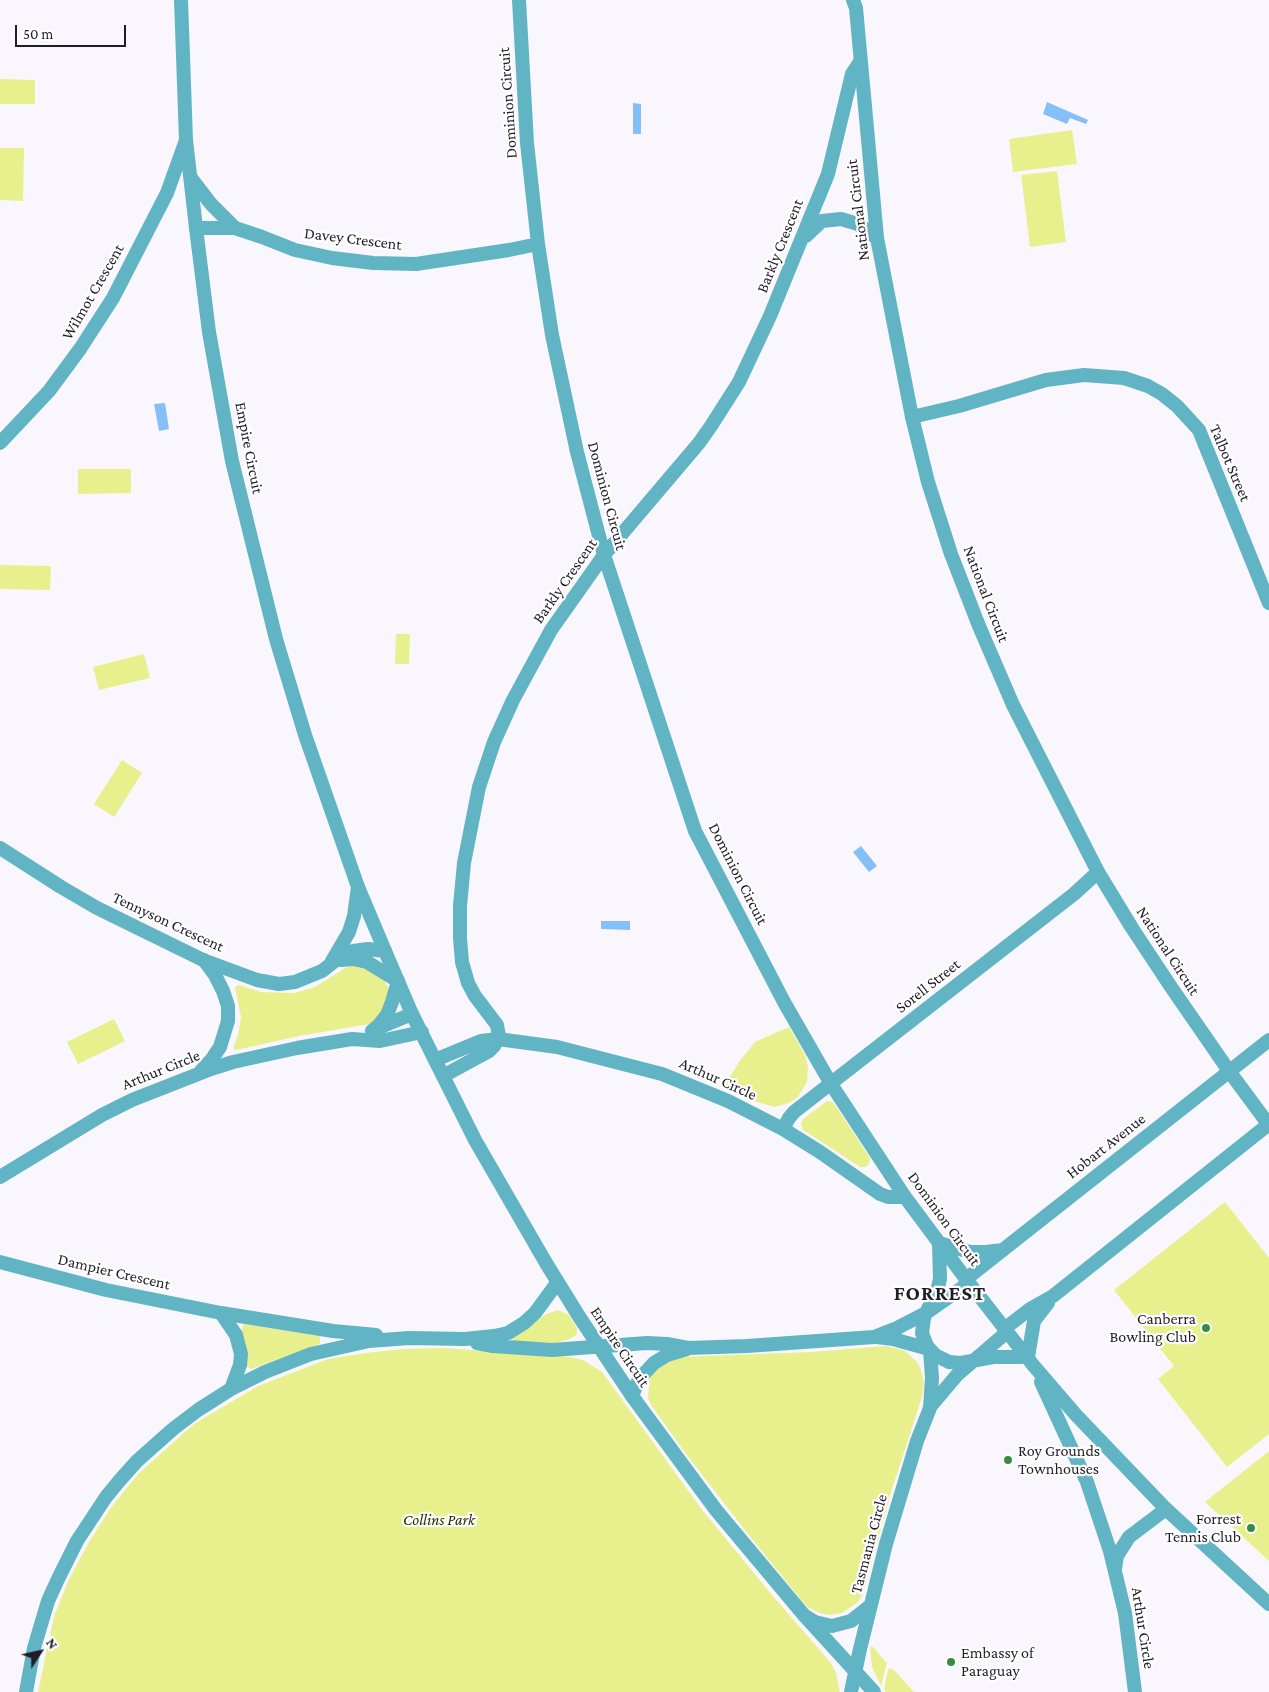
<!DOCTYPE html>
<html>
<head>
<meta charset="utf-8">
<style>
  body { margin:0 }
  #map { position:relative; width:1269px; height:1692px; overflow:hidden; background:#f9f7fd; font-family:"Crimson Pro",serif }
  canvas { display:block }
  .north { position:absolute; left:15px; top:1627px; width:50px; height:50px; -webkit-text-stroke:4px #fff; paint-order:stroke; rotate:55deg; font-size:14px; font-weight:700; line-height:20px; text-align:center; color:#211d27 }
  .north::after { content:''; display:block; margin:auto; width:18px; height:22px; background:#211d27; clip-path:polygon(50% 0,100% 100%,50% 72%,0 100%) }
  .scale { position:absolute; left:15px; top:25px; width:111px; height:22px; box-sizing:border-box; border:2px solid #211d27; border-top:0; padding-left:6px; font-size:15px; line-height:18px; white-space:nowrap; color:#211d27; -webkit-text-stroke:4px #fff; paint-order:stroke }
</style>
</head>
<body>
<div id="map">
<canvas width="1269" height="1692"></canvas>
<div class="north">N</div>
<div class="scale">50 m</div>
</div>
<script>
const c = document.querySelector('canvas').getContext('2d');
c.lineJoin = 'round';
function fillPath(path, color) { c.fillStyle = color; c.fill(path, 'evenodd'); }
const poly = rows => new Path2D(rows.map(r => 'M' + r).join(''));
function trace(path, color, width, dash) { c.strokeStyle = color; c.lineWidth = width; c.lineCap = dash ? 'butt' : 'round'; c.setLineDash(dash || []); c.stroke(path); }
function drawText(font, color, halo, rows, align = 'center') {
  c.font = font + ' "Crimson Pro",serif'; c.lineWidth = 4.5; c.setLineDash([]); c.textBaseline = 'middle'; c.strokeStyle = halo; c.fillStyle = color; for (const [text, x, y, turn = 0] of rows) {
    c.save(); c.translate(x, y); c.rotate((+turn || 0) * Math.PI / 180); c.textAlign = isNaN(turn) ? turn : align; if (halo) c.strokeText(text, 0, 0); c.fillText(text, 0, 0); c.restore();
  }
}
fillPath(poly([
  [0,79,35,80,35,104,0,104],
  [1072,130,1077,164,1013,172,1009,139],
  [0,148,24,148,23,201,0,200],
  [1057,171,1066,242,1030,247,1021,175],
  [78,469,131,469,131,493,78,494],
  [0,565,51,566,50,590,0,589],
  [396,634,410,634,409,664,395,664],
  [144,654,150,678,99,690,93,667],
  [122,760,142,773,114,817,94,804],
  [350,965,362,965,383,979,388,987,388,995,384,1009,370,1024,299,1036,236,1050,233,1049,238,1035,241,1017,235,988,236,986,239,985,261,992,294,993,315,987],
  [114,1019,125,1041,78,1064,67,1042],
  [789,1027,805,1055,808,1066,807,1082,798,1097,789,1103,774,1107,754,1101,726,1088,725,1085,739,1062,755,1042],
  [827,1101,833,1102,870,1158,869,1163,866,1167,860,1167,802,1129,801,1123,803,1119],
  [1225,1202,1269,1258,1269,1434,1227,1467,1158,1379,1174,1366,1114,1290],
  [558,1310,569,1315,577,1328,577,1334,570,1339,556,1343,513,1342,512,1336,526,1329,546,1314],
  [244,1324,320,1336,320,1344,251,1369,246,1366,241,1331],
  [886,1346,905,1351,917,1362,921,1370,924,1383,922,1397,892,1489,863,1594,857,1603,842,1613,829,1615,820,1613,808,1607,803,1602,748,1534,686,1454,651,1405,648,1398,649,1381,652,1374,660,1365,678,1357,811,1352],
  [444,1348,570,1357,583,1360,602,1372,703,1511,772,1595,831,1663,836,1673,840,1692,38,1692,54,1616,70,1577,89,1542,112,1506,139,1473,194,1424,258,1386,328,1359,366,1353,402,1349],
  [1269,1451,1269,1561,1205,1502],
  [870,1647,873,1647,887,1663,881,1686,872,1667],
  [890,1668,894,1670,914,1692,886,1692,884,1689,888,1670]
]), '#e7f08c');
fillPath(poly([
  [1047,102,1088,120,1086,124,1070,118,1067,124,1043,114],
  [633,103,641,104,641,134,633,134],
  [165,403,169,429,159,431,154,404],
  [861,846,877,866,869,872,853,852],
  [601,921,630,921,630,930,601,929]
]), '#84c0f7');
trace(poly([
  [519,0,527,143,538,244,552,335,577,452,604,555,695,831,784,1002,831,1084,905,1197,966,1279,1033,1365,1076,1415,1166,1509,1269,1604],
  [196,228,235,228,262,237,295,250,332,258,373,263,416,264,509,250,538,244],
  [806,236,822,221,841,219,858,224,877,238],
  [912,417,959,406,1046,380,1084,375,1124,378,1148,386,1162,394,1177,406,1199,430,1269,603],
  [0,443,49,391,80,349,113,298,167,193,186,140],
  [0,848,61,887,97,908,203,960,257,980,279,984,295,982,322,971,340,957,353,951,368,949,385,951],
  [341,960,353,959,367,962,398,981,392,1002,387,1015,378,1026,372,1031],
  [332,961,349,932,354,916,358,887],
  [378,1028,412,1014],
  [435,1060,481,1041,498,1039,557,1047,662,1074,728,1101,783,1129,820,1152,880,1194,888,1197,905,1197],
  [201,1071,212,1059,220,1047,228,1021,228,1006,223,991,215,975,204,960],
  [443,1076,489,1051,494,1046,499,1036,497,1025,475,996,468,983,462,962,460,938,460,906,464,863,479,787,494,742,513,700,551,630,604,555,699,443,711,426,739,382,770,316,828,174,852,74,860,62],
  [783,1129,789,1118,794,1112,1074,894,1098,872],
  [0,1177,102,1115,132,1100,211,1069,233,1062,297,1048,352,1039,380,1041,422,1032],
  [0,1262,106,1290,221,1313,333,1331,376,1335],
  [966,1279,1269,1040],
  [969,1283,926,1313,924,1318,922,1333,927,1346,935,1355,949,1362,961,1363,993,1357,1028,1357,1034,1321,1048,1303],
  [221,1313,236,1335,241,1354,240,1365,231,1389],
  [1004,1329,1030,1309,1053,1296,1269,1124],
  [877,1337,893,1339,929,1349],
  [477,1343,493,1346,552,1350,647,1343,667,1344,688,1348,747,1346,874,1337,897,1328,926,1313,937,1291,940,1279,939,1243,970,1252,986,1252,1003,1250],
  [1041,1382,1087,1482,1110,1551,1125,1613,1135,1692],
  [632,1396,639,1379,654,1363,667,1355,687,1349],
  [930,1407,957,1375,1007,1332],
  [1115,1569,1117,1556,1129,1537,1166,1509],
  [805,1616,815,1622,832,1626,851,1621,870,1606],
  [26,1692,34,1648,48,1601,58,1579,77,1541,106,1497,120,1480,137,1461,173,1429,198,1410,231,1389,265,1372,311,1354,369,1341,409,1338,465,1339,494,1336,508,1333,524,1323,535,1313,557,1283],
  [851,1692,860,1649,886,1544,917,1441,930,1408,932,1378,930,1350]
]), '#61b4c3', 14);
trace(poly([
  [181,0,186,140,196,228,209,332,232,461,276,639,305,735,358,887,385,951,412,1014,475,1140,546,1263,580,1318,632,1396,716,1510,803,1614,874,1692],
  [853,0,856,8,877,238,912,417,928,482,951,554,979,626,1013,705,1098,872,1132,928,1171,987,1229,1071,1269,1125],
  [191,178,211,204,235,228]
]), '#61b4c3', 14);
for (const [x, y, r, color] of [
  [1206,1328,5,"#338f40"],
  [1008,1460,5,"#338f40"],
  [1251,1528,5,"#338f40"],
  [951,1662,5,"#338f40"]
]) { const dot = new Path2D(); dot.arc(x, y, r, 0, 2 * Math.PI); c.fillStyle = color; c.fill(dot); trace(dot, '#fff', 2); }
drawText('16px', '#211d27', '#fff', [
  ["Dominion Circuit",508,103,-94],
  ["National Circuit",858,210,-97],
  ["Davey Crescent",353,239,7],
  ["Barkly Crescent",780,246,-68],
  ["Wilmot Crescent",93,292,-60],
  ["Empire Circuit",249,448,79],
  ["Talbot Street",1230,463,67],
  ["Dominion Circuit",607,496,75],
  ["Barkly Crescent",565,581,-55],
  ["National Circuit",986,594,69],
  ["Dominion Circuit",738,874,63],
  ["Tennyson Crescent",168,922,25],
  ["National Circuit",1168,951,57],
  ["Sorell Street",928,986,-38],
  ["Arthur Circle",161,1070,-22],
  ["Arthur Circle",718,1079,24],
  ["Hobart Avenue",1106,1146,-38],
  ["Dominion Circuit",944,1219,54],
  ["Dampier Crescent",114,1272,13],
  ["Empire Circuit",620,1347,56],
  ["Tasmania Circle",869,1544,-75],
  ["Arthur Circle",1143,1628,81]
]);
drawText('16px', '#211d27', '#fff', [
  ["Canberra",1196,1319],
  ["Bowling Club",1196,1337],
  ["Roy Grounds",1018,1451,"left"],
  ["Townhouses",1018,1469,"left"],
  ["Forrest",1241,1519],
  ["Tennis Club",1241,1537],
  ["Embassy of",961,1653,"left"],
  ["Paraguay",961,1671,"left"]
], 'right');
drawText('italic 16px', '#2b2d01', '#fff', [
  ["Collins Park",439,1520]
]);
c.letterSpacing = '1px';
drawText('bold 21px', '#211d27', '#fff', [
  ["FORREST",940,1294]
]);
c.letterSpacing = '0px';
</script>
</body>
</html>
